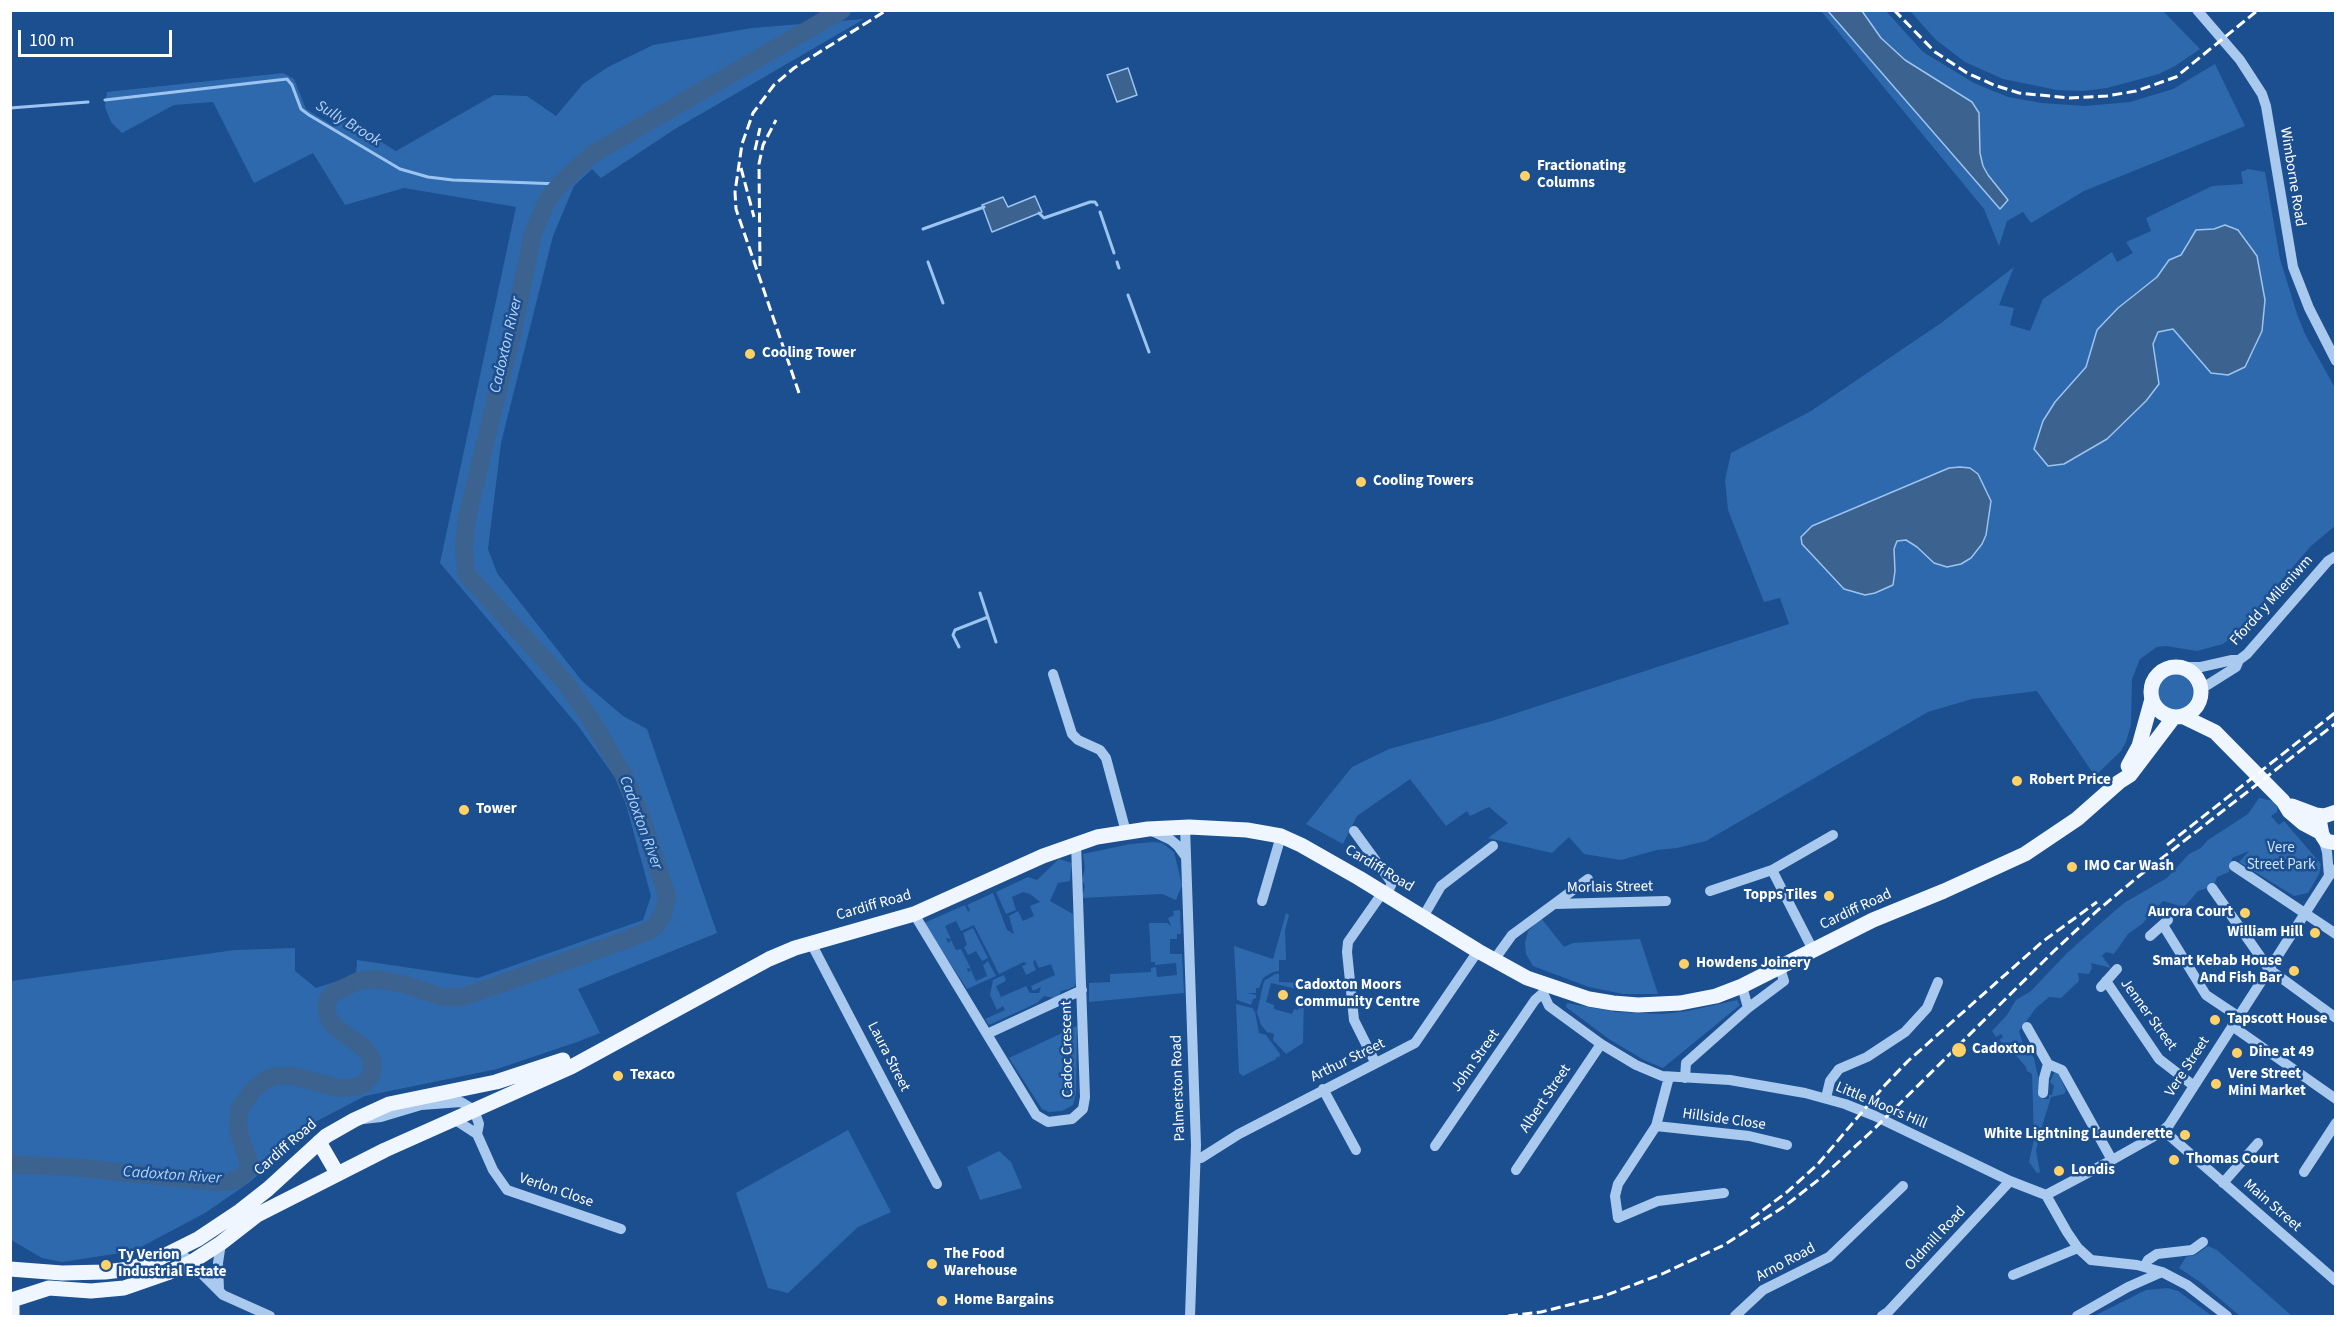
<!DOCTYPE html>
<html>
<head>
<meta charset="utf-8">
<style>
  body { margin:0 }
  #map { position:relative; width:2346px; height:1327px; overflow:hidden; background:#1b4f8f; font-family:"Source Sans 3",sans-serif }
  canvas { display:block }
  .frame { position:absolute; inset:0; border:12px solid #fff; pointer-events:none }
  .scale { position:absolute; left:18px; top:30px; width:154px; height:27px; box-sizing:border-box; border:3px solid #fff; border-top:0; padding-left:8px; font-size:18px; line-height:21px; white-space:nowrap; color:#fff; -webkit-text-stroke:4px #1b4f8f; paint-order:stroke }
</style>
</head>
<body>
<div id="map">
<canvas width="2346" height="1327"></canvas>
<div class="frame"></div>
<div class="scale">100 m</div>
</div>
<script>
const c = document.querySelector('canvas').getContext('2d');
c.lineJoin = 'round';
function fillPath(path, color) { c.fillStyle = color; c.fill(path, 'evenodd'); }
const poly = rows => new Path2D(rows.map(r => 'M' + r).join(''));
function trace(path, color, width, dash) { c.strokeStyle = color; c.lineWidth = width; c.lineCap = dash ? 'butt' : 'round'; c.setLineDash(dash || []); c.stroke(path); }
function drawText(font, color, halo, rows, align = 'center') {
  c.font = font + ' "Source Sans 3",sans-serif'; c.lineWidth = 5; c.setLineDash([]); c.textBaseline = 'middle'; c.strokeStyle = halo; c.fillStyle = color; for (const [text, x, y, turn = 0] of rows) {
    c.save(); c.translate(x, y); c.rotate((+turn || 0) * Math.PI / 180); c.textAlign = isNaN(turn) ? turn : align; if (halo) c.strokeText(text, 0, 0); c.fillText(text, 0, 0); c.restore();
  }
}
fillPath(poly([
  [1821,11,1828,11,2000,209,1983,166,1980,153,1979,113,1973,102,1905,60,1881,38,1862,11,1886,11,1923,52,1974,83,2008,97,2042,103,2085,106,2130,102,2173,89,2215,64,2245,126,2084,191,2031,223,2023,212,2007,221,1999,246,1984,209],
  [1910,11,2163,11,2200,49,2175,66,2159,74,2107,88,2083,91,2057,90,2003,79,1965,62,1936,40],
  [864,19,675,129,601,178,592,169,574,186,553,236,501,443,488,549,497,573,582,681,623,716,647,729,717,933,578,989,600,1033,577,1042,497,1069,365,1096,315,1122,250,1182,205,1213,141,1247,121,1253,62,1262,42,1258,13,1241,10,1239,11,981,235,950,295,948,295,971,316,988,356,975,357,960,478,978,643,920,651,896,621,786,579,727,440,563,516,207,404,188,345,205,313,153,254,183,213,102,174,105,122,133,111,122,105,107,107,92,283,73,294,79,306,109,333,126,344,119,396,151,494,95,527,96,556,116,583,84,608,67,653,45,752,28],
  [2248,169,2265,172,2280,259,2297,314,2305,334,2335,388,2335,526,2311,546,2232,637,2223,644,2197,651,2166,646,2157,647,2140,659,2132,679,2131,725,2126,742,2121,751,2095,776,2037,691,1972,699,1928,712,1706,841,1677,848,1657,850,1621,860,1584,854,1569,837,1552,853,1488,838,1508,823,1489,807,1470,816,1467,811,1446,826,1410,779,1357,816,1343,844,1306,824,1352,767,1389,749,1492,721,1789,624,1780,598,1764,602,1728,510,1725,480,1731,453,1811,411,1941,323,2014,267,1999,305,2014,308,2010,325,2030,331,2043,299,2112,252,2117,262,2133,253,2126,242,2151,231,2146,218,2212,186,2243,184,2241,172],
  [2225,225,2211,373,2173,328,2158,332,2153,344,2159,384,2055,402,2086,367,2097,330,2134,294,2157,277,2169,260,2181,255,2189,239],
  [1934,474,1988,492,1991,501,1986,535,1977,552,1926,556,1917,547,1905,540,1896,541,1875,593,1851,592,1812,526],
  '2157 692a18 18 0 1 1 36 0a18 18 0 1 1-36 0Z',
  [2259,798,2278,802,2277,812,2271,816,2279,825,2284,821,2321,864,2319,874,2308,893,2294,896,2239,862,2249,851,2232,858,2229,872,2217,877,2214,886,2198,891,2184,907,2163,901,2142,924,2128,934,2114,954,2106,952,2102,956,2111,968,2091,963,2092,968,2089,974,2078,973,2079,981,2061,998,2049,997,2036,1008,2019,1031,2022,1041,2034,1058,2043,1099,2049,1099,2049,1095,2052,1095,2054,1086,2050,1082,2055,1071,2058,1072,2066,1091,2064,1094,2051,1097,2040,1133,2050,1136,2038,1142,2036,1151,2040,1172,2037,1173,2029,1162,2034,1139,2032,1074,2027,1071,2026,1067,2007,1045,2004,1044,1999,1040,2003,1037,2001,1034,1996,1037,1992,1031,2007,1015,2016,1000,2031,991,2067,953,2102,922,2124,903,2167,878,2189,854,2201,848,2208,840,2248,814],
  [1154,842,1162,843,1174,852,1182,885,1176,900,1162,894,1082,898,1085,886,1082,880,1085,869,1083,854,1130,844],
  [1059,859,1072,863,1070,881,1058,883,1050,901,1073,914,1079,972,1075,986,1069,989,1061,991,1058,999,1044,996,1037,1003,989,1025,985,1019,1005,1010,1003,1006,997,1010,990,995,993,980,1004,975,1006,981,996,986,1001,997,1026,986,1030,993,1039,993,1041,987,1033,991,1031,986,1055,975,1051,964,1039,968,1035,960,1033,962,1036,970,1026,975,1022,966,1027,964,1024,962,999,974,974,925,961,931,956,921,945,926,951,939,946,938,948,943,951,940,956,950,961,949,971,969,967,968,968,972,971,970,976,981,987,976,983,965,988,961,996,976,967,989,924,923,965,905,968,912,970,910,967,905,993,893,1007,930,1014,934,1009,916,1018,911,1023,921,1034,916,1030,906,1040,902,1030,894,1023,892,1012,897,1016,910,1006,914,996,892,1028,877,1037,880],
  [1180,910,1181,934,1177,934,1177,939,1170,939,1170,954,1182,954,1184,993,1089,1002,1089,983,1110,982,1110,974,1151,972,1151,968,1156,967,1157,977,1177,975,1176,963,1155,965,1155,962,1151,962,1149,923,1167,923,1171,926,1168,918,1174,915,1173,911],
  [1286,913,1289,915,1285,930,1286,960,1279,960,1279,971,1273,972,1263,978,1259,988,1256,988,1256,993,1247,993,1256,995,1256,998,1253,999,1251,1005,1237,1000,1234,946,1273,959],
  [1541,918,1564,947,1573,943,1640,939,1658,994,1623,994,1589,987,1533,966,1526,954,1525,943,1528,931],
  [973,928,988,958,982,961,976,951,968,955,964,947,967,945,963,933],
  [1275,974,1279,974,1279,982,1305,983,1305,991,1271,983,1266,1002,1274,1005,1274,1009,1292,1014,1294,1009,1298,1010,1302,994,1304,995,1303,1043,1286,1054,1273,1040,1274,1034,1267,1032,1261,1025,1257,1012,1264,981],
  [1737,1000,1740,1005,1663,1068,1644,1060,1609,1039,1566,1007,1567,1003,1616,1012,1663,1014,1688,1011],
  [1236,1004,1252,1008,1255,1012,1259,1033,1266,1035,1280,1054,1279,1058,1277,1056,1276,1059,1243,1076,1239,1073],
  [1077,1026,1076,1094,1073,1105,1062,1111,1049,1112,1042,1109,1009,1058],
  [848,1130,891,1212,858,1227,788,1293,768,1288,736,1193],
  [999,1151,1011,1162,1022,1188,980,1200,967,1167],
  [2208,1246,2217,1250,2292,1316,2240,1316,2200,1282,2179,1268,2186,1257,2195,1255],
  [2168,1288,2178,1291,2212,1316,2094,1316,2146,1290]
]), '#2e69ad');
const water = poly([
  [1828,11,1862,11,1881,38,1905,60,1972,102,1979,113,1980,153,1983,166,1988,175,2008,200,2000,209,1828,11],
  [1128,68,1137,95,1117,102,1107,75,1128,68],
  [1035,196,1042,212,992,232,982,205,1003,197,1008,207,1035,196],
  [2225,225,2238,230,2257,256,2265,300,2262,331,2245,367,2228,375,2211,373,2173,329,2158,332,2153,344,2159,384,2146,401,2107,439,2064,464,2048,466,2034,449,2043,421,2055,402,2086,367,2097,330,2118,308,2157,277,2169,260,2181,255,2196,230,2214,229,2225,225],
  [1960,467,1970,468,1978,474,1991,501,1986,535,1982,544,1971,558,1961,564,1947,567,1934,563,1917,547,1906,540,1897,541,1894,549,1895,571,1893,585,1875,593,1865,595,1844,589,1802,544,1801,537,1812,526,1949,468,1960,467]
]);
fillPath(water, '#3c6290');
trace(water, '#9cc4f0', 1.5);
trace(poly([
  [105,100,287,79,292,85,301,109,309,115,400,169,428,177,453,180,560,184],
  [10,108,88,102],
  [1100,212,1114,253],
  [1039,213,1044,218,1090,202,1095,202,1097,205],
  [923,229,984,207],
  [928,262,943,303],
  [1117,262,1119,268],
  [1128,295,1149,352],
  [980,593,996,642],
  [959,647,953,635,955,630,988,617]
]), '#9cc4f0', 3);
trace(poly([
  [10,1162,18,1165,72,1167,216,1182,228,1182,240,1178,246,1172,249,1163,238,1130,239,1110,252,1091,265,1080,276,1076,293,1076,338,1088,356,1087,364,1084,370,1077,373,1067,371,1057,365,1049,333,1025,328,1017,326,1007,328,999,333,993,358,981,377,979,403,984,442,997,463,997,620,942,648,931,657,924,663,914,667,896,642,819,623,774,591,720,565,682,466,574,464,548,467,517,514,325,533,233,547,201,560,184,591,155,842,10]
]), '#3c6290', 18);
trace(poly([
  [2197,10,2240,60,2262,94,2266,106,2293,267,2309,308,2336,361],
  [2181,667,2201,667,2232,660,2239,660],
  [1053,674,1072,734,1078,740,1100,750,1106,758,1126,832],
  [2201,689,2236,667,2239,660,2247,654,2328,561,2336,556],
  [1185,827,1196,1145,1190,1316],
  [1152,831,1171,840,1178,846,1186,857],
  [1354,831,1392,883,1387,894],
  [2322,835,2327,852,2329,876],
  [2234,866,2336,934],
  [1772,870,1813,950],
  [2212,888,2269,969,2336,1018],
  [1710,891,1772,870,1833,835],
  [1262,901,1281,836],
  [1555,904,1666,901],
  [914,914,1036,1115,1048,1122,1072,1119,1083,1109,1085,1097,1076,843],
  [1423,917,1441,886,1493,846],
  [2163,925,2206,995,2239,1017],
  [2150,936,2168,920],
  [811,943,937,1184],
  [1494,960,1512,935,1588,879],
  [2106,981,2159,1059,2194,1086],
  [1545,985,1543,993,1549,1006,1601,1044,1636,1065,1662,1076,1730,1080,1805,1093,1845,1104,1875,1116,2010,1181,2046,1195,2067,1232,2078,1248,2091,1260,2137,1265,2162,1272,2187,1285,2227,1316],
  [2101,987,2117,969],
  [1748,1008,1784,981,1780,968],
  [2232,1026,2336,1099],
  [2027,1027,2048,1064,2044,1078,2043,1093],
  [987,1034,1082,990],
  [1375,1062,1354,1020,1347,952,1348,942,1383,892],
  [2048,1064,2062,1070,2112,1160],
  [1669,1077,1656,1126,1618,1184,1615,1196,1618,1218,1658,1201,1724,1193],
  [1685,1078,1686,1063,1748,1008,1742,986],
  [1323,1089,1356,1150],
  [1826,1098,1830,1081,1839,1069,1867,1057,1905,1032,1927,1008,1938,982],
  [363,1119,381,1117,421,1105,461,1102,474,1110,479,1124,477,1134],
  [454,1119,477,1134,493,1170,507,1190,621,1229],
  [1656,1126,1749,1136,1787,1145],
  [2163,1130,2336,1281],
  [1435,1146,1535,1000,1543,993],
  [1196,1158,1201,1158,1239,1134,1415,1043,1478,951],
  [1516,1170,1601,1044],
  [2304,1172,2336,1123],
  [2223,1183,2258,1143],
  [2046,1195,2112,1160,2160,1133,2169,1125,2329,876,2336,869],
  [172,1252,184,1256,223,1295,270,1316],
  [2144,1267,2148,1260,2157,1254,2192,1250,2203,1242],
  [2013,1275,2078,1248],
  [219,1290,218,1263,221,1243],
  [1735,1316,1763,1290,1829,1257,1903,1186],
  [1882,1316,1888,1312,2010,1181],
  [2077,1316,2128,1287,2162,1272]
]), '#a9c9ee', 10);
trace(poly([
  '2151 692a25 25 0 1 1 50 0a25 25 0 1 1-50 0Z',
  [2182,716,2215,732,2283,801,2289,811,2303,823,2320,832],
  [2128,766,2139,746,2152,699],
  [2292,806,2316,815,2324,816,2336,812],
  [2320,824,2322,835,2326,841,2336,843],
  [319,1142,337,1173],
  [10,1269,62,1273,105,1272,130,1269,158,1259,198,1239,240,1211,268,1189,326,1136,354,1120,389,1104,496,1082,563,1060],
  [15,1299,49,1288,91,1291,124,1288,167,1273,190,1263,221,1243,257,1215,385,1150,571,1067,769,959,795,948,914,914,1043,856,1097,837,1148,829,1189,827,1247,830,1281,836,1301,845,1359,878,1478,951,1527,978,1589,999,1613,1003,1638,1005,1680,1003,1716,996,1742,986,1873,920,1944,891,2025,854,2077,819,2119,782,2130,775,2174,717],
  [12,1316,12,1304]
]), '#f0f6ff', 15);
trace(poly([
  [1894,10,1935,52,1967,73,1994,85,2019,93,2069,98,2107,96,2136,91,2176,77,2258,10],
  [755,150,760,128],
  [741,168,754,217],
  [760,266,759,164,763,145,776,120],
  [799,393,736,209,735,192,742,144,753,113,774,85,794,68,887,10],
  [2167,845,2336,712],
  [1751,1219,1787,1192,1818,1164,1885,1085,1908,1061,2042,942,2097,902],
  [1508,1316,1541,1312,1604,1296,1662,1274,1724,1245,1785,1206,1822,1177,1873,1130,2054,951,2098,910,2139,876,2336,723]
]), '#fff', 3, [10, 4.5]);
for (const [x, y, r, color] of [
  [1525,176,6,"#ffd166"],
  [750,354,6,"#ffd166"],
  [1361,482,6,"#ffd166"],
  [2017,781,6,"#ffd166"],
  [464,810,6,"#ffd166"],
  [2072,867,6,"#ffd166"],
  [1829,896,6,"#ffd166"],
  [2245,913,6,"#ffd166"],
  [2315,933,6,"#ffd166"],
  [1684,964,6,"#ffd166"],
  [2294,971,6,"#ffd166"],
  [1283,995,6,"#ffd166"],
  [2215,1020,6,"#ffd166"],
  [1959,1050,8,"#ffd166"],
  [2237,1053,6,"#ffd166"],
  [618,1076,6,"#ffd166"],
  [2216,1084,6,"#ffd166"],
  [2185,1135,6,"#ffd166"],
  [2174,1160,6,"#ffd166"],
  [2059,1171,6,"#ffd166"],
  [932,1264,6,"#ffd166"],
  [106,1265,6,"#ffd166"],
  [942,1301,6,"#ffd166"]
]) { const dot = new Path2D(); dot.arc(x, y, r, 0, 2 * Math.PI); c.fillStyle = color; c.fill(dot); trace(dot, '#1b4f8f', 2); }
drawText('bold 15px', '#fff', '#1b4f8f', [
  ["Fractionating",1537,167],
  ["Columns",1537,184],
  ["Cooling Tower",762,354],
  ["Cooling Towers",1373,482],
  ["Robert Price",2029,781],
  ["Tower",476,810],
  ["IMO Car Wash",2084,867],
  ["Topps Tiles",1817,896,"right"],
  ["Aurora Court",2233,913,"right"],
  ["William Hill",2303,933,"right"],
  ["Smart Kebab House",2282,962,"right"],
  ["And Fish Bar",2282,979,"right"],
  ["Howdens Joinery",1696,964],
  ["Cadoxton Moors",1295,986],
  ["Community Centre",1295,1003],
  ["Tapscott House",2227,1020],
  ["Cadoxton",1972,1050],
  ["Dine at 49",2249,1053],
  ["Vere Street",2228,1075],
  ["Mini Market",2228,1092],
  ["Texaco",630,1076],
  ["White Lightning Launderette",2173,1135,"right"],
  ["Thomas Court",2186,1160],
  ["Londis",2071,1171],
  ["The Food",944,1255],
  ["Warehouse",944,1272],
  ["Ty Verion",118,1256],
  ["Industrial Estate",118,1273],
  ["Home Bargains",954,1301]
], 'left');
drawText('15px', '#fff', '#1b4f8f', [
  ["Wimborne Road",2292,177,81],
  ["Ffordd y Mileniwm",2272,601,-48],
  ["Cardiff Road",1379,869,31],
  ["Morlais Street",1610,888,-1],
  ["Cardiff Road",874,906,-16],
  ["Cardiff Road",1856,910,-25],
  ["Jenner Street",2148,1015,54],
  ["Cadoc Crescent",1068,1049,-91],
  ["Laura Street",888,1057,63],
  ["Arthur Street",1348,1061,-26],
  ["John Street",1476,1061,-55],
  ["Vere Street",2188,1067,-57],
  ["Palmerston Road",1179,1088,-92],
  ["Albert Street",1546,1099,-56],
  ["Little Moors Hill",1881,1106,23],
  ["Hillside Close",1724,1120,8],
  ["Cardiff Road",286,1148,-41],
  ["Verlon Close",556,1191,19],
  ["Main Street",2272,1206,41],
  ["Oldmill Road",1936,1239,-47],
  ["Arno Road",1786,1263,-28]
]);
drawText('15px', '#cfe3fa', '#1b4f8f', [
  ["Vere",2281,849],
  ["Street Park",2281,866]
]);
drawText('italic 16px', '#b5d3f5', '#1b4f8f', [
  ["Sully Brook",348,124,31],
  ["Cadoxton River",507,345,-77],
  ["Cadoxton River",640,823,70],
  ["Cadoxton River",172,1176,4]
]);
</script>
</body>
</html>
